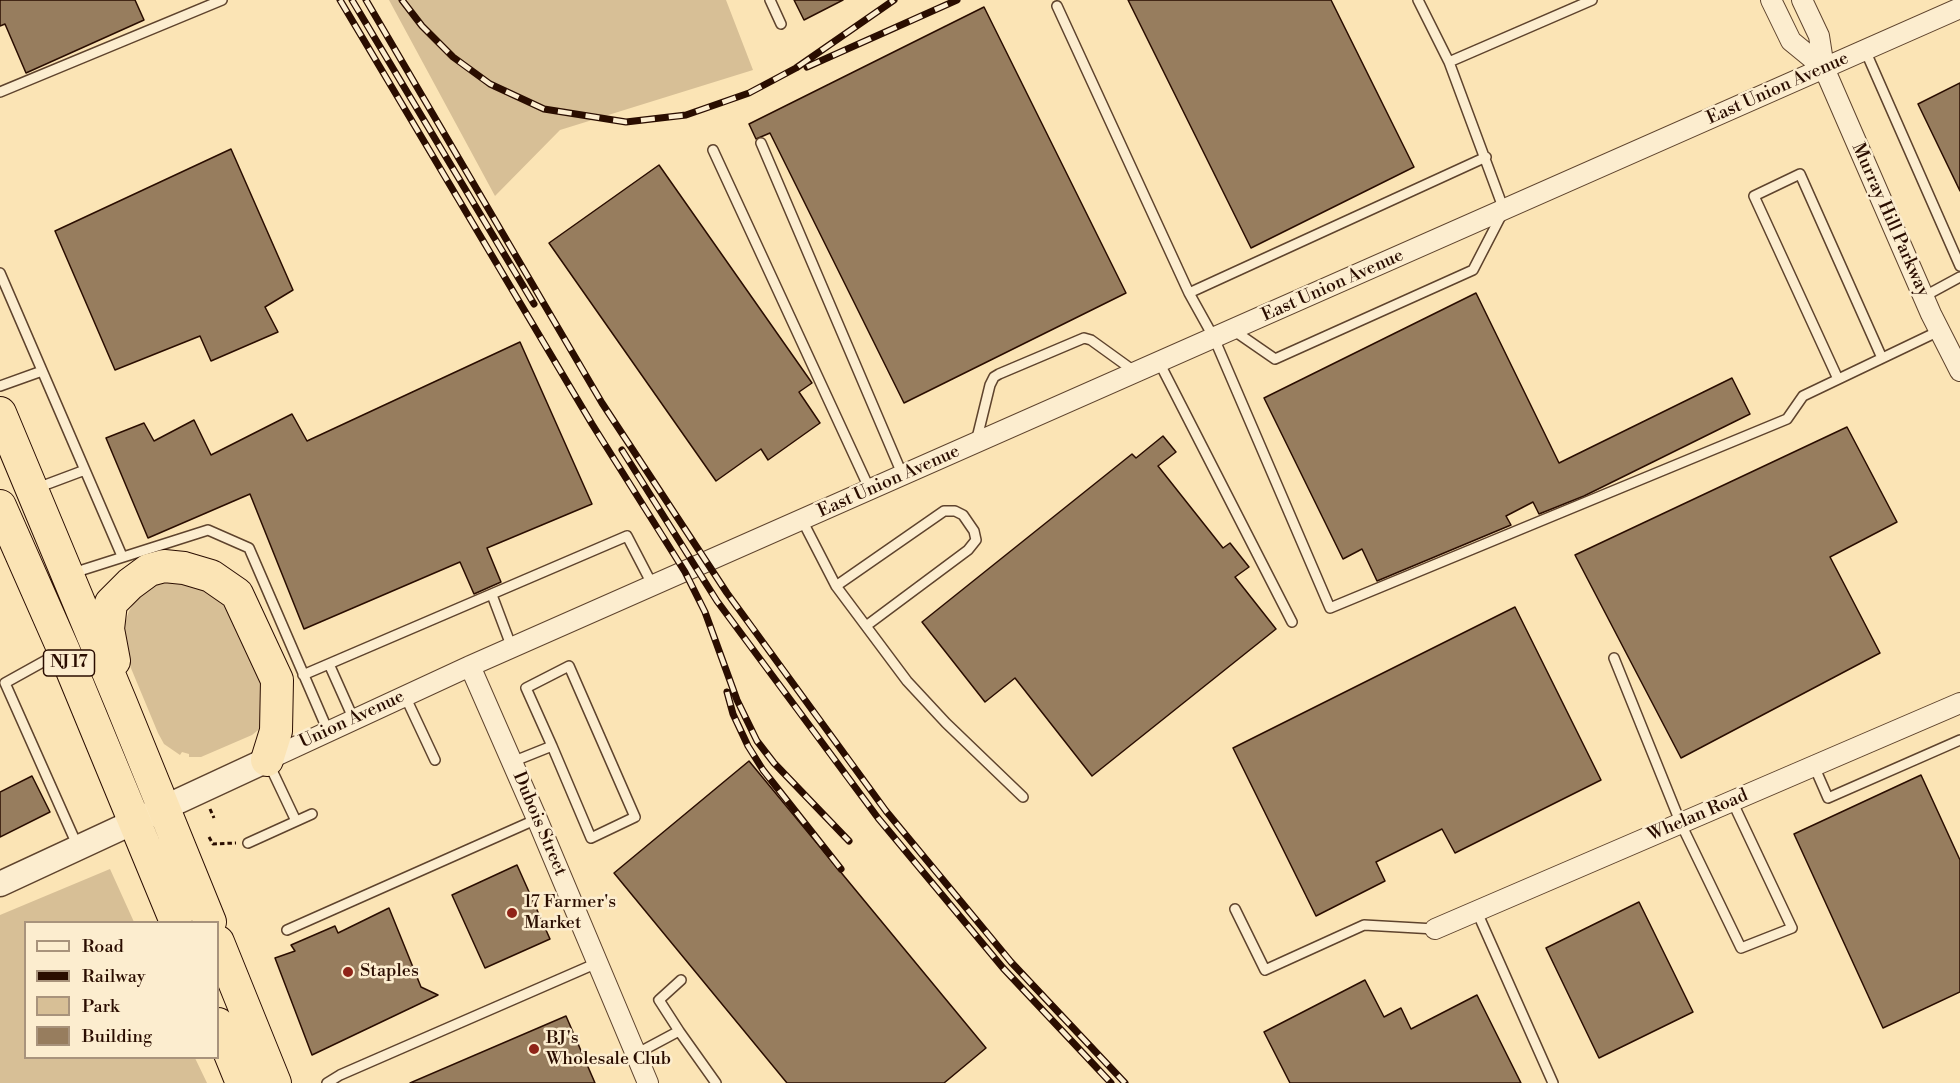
<!DOCTYPE html>
<html>
<head>
<meta charset="utf-8">
<style>
  body { margin:0 }
  #map { position:relative; width:1960px; height:1083px; overflow:hidden; background:#fbe4b5; font-family:"Libre Bodoni",serif }
  canvas { display:block }
  .legend { position:absolute; left:24px; top:921px; width:195px; height:138px; box-sizing:border-box; background:#fcedcf; border:2px solid #a8937c; margin:0; padding:8px 10px; list-style:none; font-size:18px; color:#2a0d00 }
  .legend li { display:flex; align-items:center; gap:12px; height:30px }
  .legend b { width:30px; border:2px solid #a8937c }
</style>
</head>
<body>
<div id="map">
<canvas width="1960" height="1083"></canvas>
<ul class="legend">
<li><b style="height:8px;background:#fcedcf"></b>Road</li>
<li><b style="height:8px;background:#2a0d00"></b>Railway</li>
<li><b style="height:16px;background:#d7bf96"></b>Park</li>
<li><b style="height:16px;background:#977d5e"></b>Building</li>
</ul>
</div>
<script>
const c = document.querySelector('canvas').getContext('2d');
c.lineJoin = 'round';
function fillPath(path, color) { c.fillStyle = color; c.fill(path, 'evenodd'); }
const poly = rows => new Path2D(rows.map(r => 'M' + r).join(''));
function trace(path, color, width, dash) { c.strokeStyle = color; c.lineWidth = width; c.lineCap = dash ? 'butt' : 'round'; c.setLineDash(dash || []); c.stroke(path); }
function drawText(font, color, halo, rows, align = 'center') {
  c.font = font + ' "Libre Bodoni",serif'; c.lineWidth = 5; c.setLineDash([]); c.textBaseline = 'middle'; c.strokeStyle = halo; c.fillStyle = color; for (const [text, x, y, turn = 0] of rows) {
    c.save(); c.translate(x, y); c.rotate((+turn || 0) * Math.PI / 180); c.textAlign = isNaN(turn) ? turn : align; if (halo) c.strokeText(text, 0, 0); c.fillText(text, 0, 0); c.restore();
  }
}
fillPath(poly([
  [389,0,726,0,753,70,560,130,495,196],
  [167,580,221,594,268,688,262,727,252,735,201,757,189,757,189,754,182,752,180,755,164,744,158,733,128,661,123,629,129,611,135,601,150,586],
  [110,869,134,922,26,922,26,1058,195,1058,207,1083,0,1083,0,915]
]), '#d7bf96');
const building = poly([
  [0,0,135,0,144,20,26,73,5,24,0,26,0,0],
  [794,0,843,0,804,20,794,0],
  [1128,0,1331,0,1414,167,1251,248,1128,0],
  [984,7,1126,293,904,403,770,133,756,139,749,124,984,7],
  [1960,83,1960,191,1918,104,1960,83],
  [231,149,293,290,265,307,278,332,211,361,200,336,115,370,55,231,231,149],
  [659,165,812,383,799,392,820,423,768,460,761,449,716,481,549,243,659,165],
  [1476,293,1559,463,1732,378,1750,414,1584,496,1539,514,1533,502,1506,516,1511,525,1377,581,1362,549,1343,559,1264,398,1476,293],
  [520,342,592,504,487,548,501,582,474,594,460,562,304,629,250,494,148,538,106,438,144,423,154,441,194,420,211,455,292,414,307,441,520,342],
  [1847,427,1897,522,1830,557,1880,653,1681,758,1575,555,1847,427],
  [1163,436,1176,452,1158,466,1223,548,1230,543,1249,567,1235,577,1276,629,1092,776,1015,678,985,702,922,622,1132,454,1136,458,1163,436],
  [1515,607,1601,780,1455,853,1442,829,1376,862,1385,881,1316,916,1233,748,1515,607],
  [749,761,986,1048,944,1083,787,1083,614,873,749,761],
  [1921,775,1960,860,1960,992,1883,1028,1794,834,1921,775],
  [32,776,50,812,0,837,0,792,32,776],
  [517,865,550,939,485,968,452,895,517,865],
  [1639,902,1693,1012,1599,1058,1546,948,1639,902],
  [389,908,421,987,438,995,312,1055,275,958,295,951,291,945,335,926,338,933,389,908],
  [1365,980,1384,1017,1401,1008,1411,1029,1477,995,1521,1083,1290,1083,1264,1032,1365,980],
  [566,1016,595,1083,410,1083,566,1016]
]);
fillPath(building, '#977d5e');
trace(building, '#2a0d00', 1.5);
const service = poly([
  [770,0,781,24],
  [1418,0,1449,62],
  [1057,6,1189,293,1486,157],
  [1865,50,1960,266],
  [0,92,222,0],
  [761,143,903,476],
  [713,150,870,490],
  [0,273,122,556],
  [1189,293,1214,338,1330,608,1787,419,1803,396,1939,331],
  [1923,297,1960,277],
  [1233,330,1275,359,1473,270,1504,210,1449,62,1592,0],
  [1159,362,1292,622],
  [1838,379,1754,196,1800,174,1882,358],
  [0,386,42,371],
  [976,442,990,385,994,377,999,374,1084,338,1091,340,1134,371],
  [37,488,85,470],
  [802,520,836,586,907,681,946,723,1023,797],
  [73,573,208,530,249,548,328,731],
  [836,586,944,511,955,511,963,515,974,531,976,540,968,550,866,626],
  [492,595,512,648],
  [59,653,5,683,78,847],
  [1614,658,1681,824,1741,948,1792,928,1732,801],
  [329,664,354,720],
  [303,675,627,536,653,586],
  [405,696,435,760],
  [512,762,552,746,526,688,569,666,635,817,591,838,552,746],
  [269,764,296,821],
  [1814,766,1828,798,1960,740],
  [248,843,312,814],
  [1235,909,1265,970,1364,925,1435,929],
  [1477,912,1553,1083],
  [287,930,537,819],
  [679,1031,659,1000,681,980],
  [636,1054,679,1031,716,1083],
  [327,1083,340,1075,597,963]
]);
const minor = poly([
  [1771,0,1791,41,1824,68],
  [1802,0,1819,36,1824,68,1931,314,1960,371],
  [470,666,537,819,648,1083],
  [267,760,470,666,1960,8],
  [1435,929,1960,703]
]);
const tertiary = poly([
  [0,884,267,760]
]);
const trunk = poly([
  [0,413,121,703,210,922],
  [0,506,64,651,176,922],
  [114,661,108,629,111,603,130,584,149,570,164,566,184,568,211,576,237,594,277,680,276,731,267,760],
  [218,942,275,1083],
  [218,1024,242,1083]
]);
trace(service, '#5e432d', 12);
trace(minor, '#5e432d', 22);
trace(tertiary, '#5e432d', 27);
trace(trunk, '#2a0d00', 34);
trace(poly([
  [210,809,214,818],
  [209,837,213,844,236,843]
]), '#2a0d00', 3, [4.5, 3]);
trace(service, '#fcedcf', 9);
trace(minor, '#fcedcf', 20);
trace(tertiary, '#fcedcf', 24);
trace(trunk, '#fbe4b5', 32);
const rail = poly([
  [340,0,592,424,685,572,705,612,737,700,757,741,774,763,849,841],
  [352,0,534,304],
  [366,0,602,403,727,593,886,811,1011,962,1125,1083],
  [402,0,422,26,453,57,490,84,544,109,626,122,686,115,749,93,796,68,894,0],
  [807,67,957,0],
  [622,450,717,601,878,818,1003,968,1111,1083],
  [727,692,733,714,748,746,763,770,841,869]
]);
trace(rail, '#2a0d00', 7);
trace(rail, '#fcedcf', 4.5, [14]);
for (const [x, y, r, color] of [
  [512,913,6,"#8f2418"],
  [348,972,6,"#8f2418"],
  [534,1049,6,"#8f2418"]
]) { const dot = new Path2D(); dot.arc(x, y, r, 0, 2 * Math.PI); c.fillStyle = color; c.fill(dot); trace(dot, '#fcedcf', 2); }
for (const [x, y, w] of [
  [69,663,51]
]) { const box = new Path2D(); box.roundRect(x - w / 2, y - 13, w, 26, 4.5); c.fillStyle = '#fcedcf'; c.fill(box); trace(box, '#2a0d00', 1.5); }
drawText('bold 16px', '#2a0d00', null, [
  ["NJ 17",69,663]
]);
drawText('18px', '#2a0d00', '#fcedcf', [
  ["East Union Avenue",1778,89,-24],
  ["Murray Hill Parkway",1890,220,66],
  ["East Union Avenue",1333,286,-24],
  ["East Union Avenue",889,482,-24],
  ["Union Avenue",352,720,-25],
  ["Whelan Road",1698,816,-23],
  ["Dubois Street",539,824,67]
]);
drawText('18px', '#2a0d00', '#fcedcf', [
  ["17 Farmer's",524,903],
  ["Market",524,924],
  ["Staples",360,972],
  ["BJ's",546,1039],
  ["Wholesale Club",546,1060]
], 'left');
</script>
</body>
</html>
